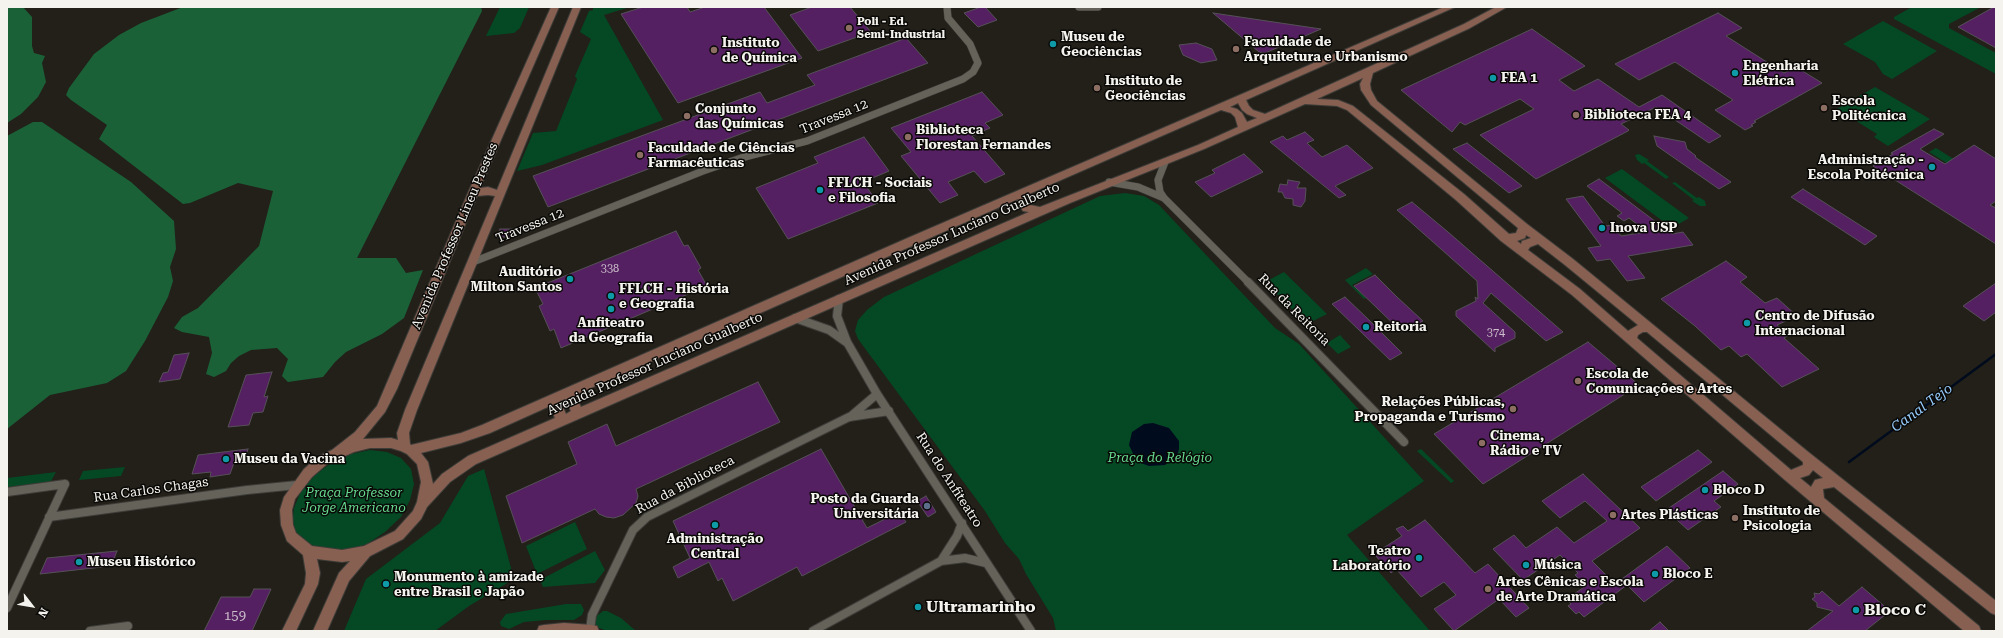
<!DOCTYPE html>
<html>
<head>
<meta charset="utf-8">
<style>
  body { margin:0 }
  #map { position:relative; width:2003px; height:638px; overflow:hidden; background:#222019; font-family:"Roboto Serif",serif }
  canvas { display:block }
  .frame { position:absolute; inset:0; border:8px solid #f4f3ee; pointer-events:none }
  .north { position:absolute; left:12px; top:586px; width:40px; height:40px; -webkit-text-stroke:3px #0a0907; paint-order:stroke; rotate:121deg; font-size:11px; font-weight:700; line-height:16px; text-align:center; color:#f4f3ee }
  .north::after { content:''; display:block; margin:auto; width:14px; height:18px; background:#f4f3ee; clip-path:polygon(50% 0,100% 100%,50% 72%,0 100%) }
</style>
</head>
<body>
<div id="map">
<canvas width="2003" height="638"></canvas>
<div class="frame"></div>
<div class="north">N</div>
</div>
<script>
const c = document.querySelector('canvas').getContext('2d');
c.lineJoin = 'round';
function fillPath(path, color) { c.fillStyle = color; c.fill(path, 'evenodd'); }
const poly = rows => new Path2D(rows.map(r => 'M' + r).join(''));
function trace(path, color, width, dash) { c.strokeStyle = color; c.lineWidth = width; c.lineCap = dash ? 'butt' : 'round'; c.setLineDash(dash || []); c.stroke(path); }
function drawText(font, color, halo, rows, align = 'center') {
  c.font = font + ' "Roboto Serif",serif'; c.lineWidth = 3; c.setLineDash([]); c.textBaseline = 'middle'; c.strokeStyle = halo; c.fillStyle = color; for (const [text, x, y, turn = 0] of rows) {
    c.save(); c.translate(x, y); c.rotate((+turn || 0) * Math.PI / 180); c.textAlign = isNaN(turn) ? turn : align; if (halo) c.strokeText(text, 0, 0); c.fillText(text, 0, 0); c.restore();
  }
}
fillPath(poly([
  [500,7,529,7,520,28,514,33,486,36],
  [593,7,630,7,604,15,663,120,542,165,517,171,533,133,556,131,577,79,575,76,591,39,580,32,589,11,593,10],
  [1912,7,1981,7,1949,24,1949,28,1996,53,1996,74,1894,19,1894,17],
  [1883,21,1937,51,1892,79,1883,74,1875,62,1843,44],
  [1875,87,1930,119,1888,146,1874,137,1877,134,1837,109],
  [1936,148,1992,183,1985,187,1929,152],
  [1639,154,1649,160,1647,161,1669,177,1666,179,1644,163,1642,164,1637,160,1635,155],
  [1622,169,1689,218,1672,228,1605,178],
  [1675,182,1697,198,1699,197,1705,201,1706,206,1700,206,1692,201,1694,200,1672,183],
  [1125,193,1144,196,1159,205,1275,328,1299,344,1424,481,1347,535,1430,631,1056,631,1053,618,1026,574,1019,559,1005,543,985,511,858,339,855,331,858,320,868,309,884,297,1100,196],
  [1366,268,1373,274,1352,285,1366,298,1364,299,1345,280],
  [1284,272,1327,314,1307,324,1265,282],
  [1340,335,1351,347,1338,354,1327,343],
  [1421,449,1454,481,1451,483,1417,451],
  [370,450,387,452,401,458,411,469,414,484,410,500,401,517,385,532,367,544,346,551,310,547,298,538,292,524,294,508,301,491,314,476,331,463,351,454],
  [125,467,121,476,79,480,83,471],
  [484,469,514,579,469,606,435,631,344,631,366,579,440,523,468,476],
  [56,472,50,483,7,489,7,478],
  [575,522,587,549,537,574,526,546],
  [595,551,605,570,595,583,543,587,540,580],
  [566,604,581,604,584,610,582,615,574,620,546,620,524,622,509,629,501,626,500,622,506,614],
  [603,611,607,611,621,618,636,631,607,631,597,627,595,625,594,618]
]), '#044924');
fillPath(poly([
  [7,7,23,7,32,17,32,46,34,53,45,56,42,63,46,82,38,97,21,114,7,123],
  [183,7,481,7,482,11,357,258,396,258,406,273,423,270,404,318,382,334,346,352,335,362,323,377,288,382,282,376,288,359,277,348,251,350,239,356,231,363,226,371,214,377,206,374,212,353,209,337,182,332,174,328,182,317,198,308,259,246,273,191,238,183,190,203,183,204,99,139,107,125,71,100,66,95,69,88,94,54,119,35,141,23],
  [33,122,42,122,131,182,174,221,176,249,170,267,173,281,168,297,145,341,126,371,107,383,50,395,7,429,7,136]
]), '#1b6137');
fillPath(poly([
  [1153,423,1169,428,1179,441,1179,449,1177,456,1165,465,1149,466,1141,463,1135,458,1129,445,1132,432,1144,424]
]), '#000b1d');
trace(poly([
  [1849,462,1996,354]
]), '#000b1d', 2.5);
const building = poly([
  [643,7,687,7,690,12,705,7,764,7,802,58,678,103,621,14,643,7],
  [812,7,850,7,871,32,818,51,790,15,812,7],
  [981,7,985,7,997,20,978,27,964,13,981,7],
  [1994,7,1996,7,1996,48,1958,27,1994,7],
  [1213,13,1321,29,1265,53,1259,52,1213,13],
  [1718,13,1742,28,1726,36,1784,73,1796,67,1822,83,1754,121,1756,122,1751,125,1753,126,1745,130,1715,110,1733,100,1675,62,1639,80,1615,64,1718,13],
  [1532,29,1585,66,1559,80,1574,91,1598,79,1639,107,1662,95,1721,136,1709,143,1656,107,1621,124,1629,130,1628,131,1536,179,1480,135,1534,109,1520,99,1465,125,1460,122,1452,132,1401,90,1532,29],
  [906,38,928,63,548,207,533,176,760,92,767,103,815,85,807,75,906,38],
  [1196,43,1212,49,1217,60,1201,63,1183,55,1179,45,1196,43],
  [982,92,1003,115,985,123,990,128,972,136,1005,174,985,183,974,171,948,182,958,195,940,203,901,156,911,152,891,128,982,92],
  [1934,129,1944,134,1920,149,1945,164,1974,145,1996,159,1996,201,1990,205,1996,208,1996,244,1873,166,1893,154,1891,153,1934,129],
  [1305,132,1314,140,1307,143,1322,157,1347,145,1373,168,1335,186,1346,195,1339,198,1270,142,1283,136,1287,140,1305,132],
  [1654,136,1685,142,1687,149,1696,156,1695,157,1731,182,1719,189,1657,146,1654,136],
  [864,137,889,171,863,182,878,203,788,239,756,188,818,163,814,157,864,137],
  [1467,143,1508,175,1522,186,1509,193,1453,149,1467,143],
  [1244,154,1263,172,1211,197,1195,182,1215,173,1212,170,1244,154],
  [1599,179,1672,234,1683,232,1693,245,1628,256,1645,278,1627,281,1610,259,1597,261,1588,248,1601,246,1566,199,1583,196,1605,226,1613,225,1621,236,1647,232,1629,218,1624,221,1617,216,1622,213,1587,186,1599,179],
  [1288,180,1300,182,1297,188,1306,188,1305,201,1301,207,1293,205,1293,199,1285,198,1282,192,1278,192,1280,184,1287,185,1288,180],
  [1803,189,1877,236,1865,245,1791,197,1803,189],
  [1412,202,1448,232,1563,332,1546,341,1491,293,1483,303,1515,332,1515,338,1495,348,1495,352,1456,316,1456,311,1476,301,1475,297,1478,299,1477,281,1397,210,1412,202],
  [500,229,515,229,512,237,496,237,500,229],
  [676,231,684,246,688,245,701,268,698,270,707,286,561,348,554,329,550,331,539,306,543,304,535,288,676,231],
  [1726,261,1747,277,1740,282,1765,303,1777,298,1797,316,1777,325,1789,335,1784,338,1819,369,1782,387,1747,354,1741,357,1729,346,1721,350,1695,326,1661,299,1726,261],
  [1375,275,1397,297,1423,321,1402,332,1354,286,1375,275],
  [1996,283,1996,312,1984,321,1963,306,1996,283],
  [1345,297,1368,319,1402,353,1390,360,1332,304,1345,297],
  [1588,342,1639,385,1483,484,1434,434,1588,342],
  [189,353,180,379,159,382,163,373,168,372,174,355,189,353],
  [272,372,264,397,268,396,263,412,253,413,249,425,228,427,246,375,272,372],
  [758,382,780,422,636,489,638,496,636,503,623,515,614,518,606,517,599,514,595,509,522,543,506,496,577,464,568,442,607,424,616,446,758,382],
  [248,449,245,459,235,460,230,474,210,477,211,472,192,474,198,455,248,449],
  [821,449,867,528,899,512,906,522,802,576,797,567,733,601,722,578,718,581,709,562,678,578,673,567,690,558,673,521,821,449],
  [1698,450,1712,462,1656,501,1641,487,1698,450],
  [1723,471,1738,484,1714,501,1721,507,1688,530,1666,510,1723,471],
  [1583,474,1640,528,1592,561,1615,584,1667,546,1690,568,1644,602,1627,585,1584,617,1579,612,1576,614,1568,606,1571,604,1566,599,1586,586,1575,575,1578,573,1560,555,1523,580,1493,549,1514,535,1526,548,1557,527,1574,543,1607,521,1585,501,1560,518,1542,501,1583,474],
  [926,496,936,512,928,517,917,501,926,496],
  [1425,520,1475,573,1488,564,1529,608,1516,617,1499,599,1454,631,1434,609,1456,595,1444,582,1421,597,1396,569,1391,573,1374,554,1402,536,1396,529,1403,526,1408,531,1425,520],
  [117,551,111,566,40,574,47,558,117,551],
  [1862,587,1890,611,1865,631,1807,631,1833,611,1817,607,1817,603,1812,599,1815,597,1814,593,1819,594,1822,591,1839,606,1862,587],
  [254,589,271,589,252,631,204,631,221,597,250,597,254,589],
  [1660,622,1669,631,1649,631,1660,622]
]);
fillPath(building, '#552062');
trace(building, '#565057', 1);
const streetFar1 = poly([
  [1079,7,1098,7],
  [1165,162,1158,180,1160,192,1164,198,1249,283],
  [1109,182,1138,187,1164,198],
  [473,262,703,171,741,158,807,141,963,79,973,72,978,63,970,44,948,18,947,7]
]);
const street = poly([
  [1248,282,1404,442],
  [839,299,837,316,847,342,877,394,1031,631],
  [795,318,829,330,846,342],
  [850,417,877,394],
  [7,492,65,484],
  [49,517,247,490,297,485],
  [941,561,957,536,962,523],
  [7,608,65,484],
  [590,630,592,615,633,530,647,517,849,417,889,411],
  [90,631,128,626],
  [813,631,941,561,965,558,986,563]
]);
const secondary = poly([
  [551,7,559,7,480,188,488,187,497,190,573,7,581,7,417,410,409,433,410,444,411,445,461,433,482,425,910,237,1444,7,1455,7,1246,100,1249,106,1253,110,1265,114,1464,24,1496,7,1507,7,1470,28,1373,73,1370,84,1371,90,1377,101,1527,224,1573,259,1807,451,1996,601,1996,615,1991,613,1834,487,1823,489,1824,498,1979,626,1981,631,1964,631,1785,480,1572,295,1501,241,1456,200,1347,110,1337,106,1305,104,1204,149,1070,203,476,464,450,482,427,507,421,519,403,539,370,556,349,581,327,631,313,631,339,573,350,561,342,562,317,559,320,573,318,584,296,631,282,631,305,584,306,573,303,555,287,541,281,525,280,510,284,497,304,469,319,456,332,450,355,432,377,406,468,193,551,7],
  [1363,78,1360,84,1361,90,1371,105,1518,228,1516,233,1509,234,1464,194,1353,106,1338,100,1317,99,1363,78],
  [1238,103,1242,110,1247,114,1257,118,1247,122,1242,113,1237,109,1230,107,1238,103],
  [1221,110,1231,113,1235,117,1238,127,1198,145,1040,207,1030,205,1027,201,1029,194,1221,110],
  [488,195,495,196,405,410,397,433,398,440,391,438,363,439,385,412,397,389,477,196,488,195],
  [1018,199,1017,202,1023,211,1029,212,581,407,575,395,1018,199],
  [1526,235,1531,238,1522,241,1521,244,1517,241,1525,238,1526,235],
  [1538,244,1565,265,1638,325,1628,331,1580,289,1528,250,1530,247,1538,244],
  [1643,332,1647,332,1803,462,1803,465,1791,470,1637,338,1638,335,1643,332],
  [565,399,571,411,566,414,560,401,565,399],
  [550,406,555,418,468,456,442,474,433,484,428,462,421,453,461,443,490,433,550,406],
  [370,448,391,448,401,451,407,454,417,464,421,482,417,502,413,511,395,531,364,546,342,550,312,546,296,533,293,525,292,510,295,499,312,477,327,464,354,452,370,448],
  [1813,470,1823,478,1815,480,1811,487,1800,478,1809,475,1813,470],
  [564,623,592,625,597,626,599,631,537,631,539,626,544,625,564,623]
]);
trace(streetFar1, '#3e3c38', 8);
trace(street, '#3e3c38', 10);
trace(secondary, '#3e3c38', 2);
trace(streetFar1, '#65625a', 7);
trace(street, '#65625a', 8);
fillPath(secondary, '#876052');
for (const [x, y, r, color] of [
  [849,28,4,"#8d6e63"],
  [1053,44,4,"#0f9aa8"],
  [1236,49,4,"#8d6e63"],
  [714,50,4,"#8d6e63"],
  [1735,73,4,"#0f9aa8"],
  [1493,78,4,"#0f9aa8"],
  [1097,88,4,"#8d6e63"],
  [1824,108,4,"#8d6e63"],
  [1576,115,4,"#8d6e63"],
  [687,116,4,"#8d6e63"],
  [908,137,4,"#8d6e63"],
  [640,155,4,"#8d6e63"],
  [1932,167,4,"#0f9aa8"],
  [820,190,4,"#0f9aa8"],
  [1602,228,4,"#0f9aa8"],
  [570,279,4,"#0f9aa8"],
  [611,296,4,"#0f9aa8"],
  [611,309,4,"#0f9aa8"],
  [1747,323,4,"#0f9aa8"],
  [1366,327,4,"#0f9aa8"],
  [1578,381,4,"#8d6e63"],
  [1513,409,4,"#8d6e63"],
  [1482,443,4,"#8d6e63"],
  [226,459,4,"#0f9aa8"],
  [1705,490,4,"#0f9aa8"],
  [927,506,4,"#5c6f8a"],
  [1613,515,4,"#8d6e63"],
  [1735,518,4,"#8d6e63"],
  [715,525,4,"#0f9aa8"],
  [1419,558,4,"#0f9aa8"],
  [79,562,4,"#0f9aa8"],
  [1526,565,4,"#0f9aa8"],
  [1655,574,4,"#0f9aa8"],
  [386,584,4,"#0f9aa8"],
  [1488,589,4,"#8d6e63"],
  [918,607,4,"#0f9aa8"],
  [1856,610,4,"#0f9aa8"]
]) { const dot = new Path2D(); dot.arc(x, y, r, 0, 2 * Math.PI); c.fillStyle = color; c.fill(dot); trace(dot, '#0a0907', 1.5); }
drawText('bold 11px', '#f4f3ee', '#0a0907', [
  ["Poli - Ed.",857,22],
  ["Semi-Industrial",857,35]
], 'left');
drawText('11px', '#ccbecb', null, [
  ["338",610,269],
  ["374",1496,333]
]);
drawText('bold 13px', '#f4f3ee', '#0a0907', [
  ["Museu de",1061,37],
  ["Geociências",1061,52],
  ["Faculdade de",1244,42],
  ["Arquitetura e Urbanismo",1244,57],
  ["Instituto",722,43],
  ["de Química",722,58],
  ["Engenharia",1743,66],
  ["Elétrica",1743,81],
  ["FEA 1",1501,78],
  ["Instituto de",1105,81],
  ["Geociências",1105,96],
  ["Escola",1832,101],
  ["Politécnica",1832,116],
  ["Conjunto",695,109],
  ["das Químicas",695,124],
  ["Biblioteca FEA 4",1584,115],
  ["Biblioteca",916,130],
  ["Florestan Fernandes",916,145],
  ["Faculdade de Ciências",648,148],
  ["Farmacêuticas",648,163],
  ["Administração -",1924,160,"right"],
  ["Escola Poitécnica",1924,175,"right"],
  ["FFLCH - Sociais",828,183],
  ["e Filosofia",828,198],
  ["Inova USP",1610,228],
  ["Auditório",562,272,"right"],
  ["Milton Santos",562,287,"right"],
  ["FFLCH - História",619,289],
  ["e Geografia",619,304],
  ["Centro de Difusão",1755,316],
  ["Internacional",1755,331],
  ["Anfiteatro",611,323,"center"],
  ["da Geografia",611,338,"center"],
  ["Reitoria",1374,327],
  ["Escola de",1586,374],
  ["Comunicações e Artes",1586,389],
  ["Relações Públicas,",1505,402,"right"],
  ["Propaganda e Turismo",1505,417,"right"],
  ["Cinema,",1490,436],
  ["Rádio e TV",1490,451],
  ["Museu da Vacina",234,459],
  ["Bloco D",1713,490],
  ["Posto da Guarda",919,499,"right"],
  ["Universitária",919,514,"right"],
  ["Instituto de",1743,511],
  ["Psicologia",1743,526],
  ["Artes Plásticas",1621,515],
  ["Administração",715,539,"center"],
  ["Central",715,554,"center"],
  ["Teatro",1411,551,"right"],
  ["Laboratório",1411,566,"right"],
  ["Museu Histórico",87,562],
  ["Música",1534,565],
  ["Bloco E",1663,574],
  ["Monumento à amizade",394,577],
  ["entre Brasil e Japão",394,592],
  ["Artes Cênicas e Escola",1496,582],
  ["de Arte Dramática",1496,597]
], 'left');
drawText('13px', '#f4f3ee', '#0a0907', [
  ["Travessa 12",834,117,-22],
  ["Travessa 12",530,226,-22],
  ["Avenida Professor Luciano Gualberto",952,234,-24],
  ["Avenida Professor Lineu Prestes",455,236,-67],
  ["Rua da Reitoria",1294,310,45],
  ["Avenida Professor Luciano Gualberto",655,364,-24],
  ["Rua do Anfiteatro",949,480,57],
  ["Rua da Biblioteca",685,485,-28],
  ["Rua Carlos Chagas",151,490,-8]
]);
drawText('italic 13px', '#65da8f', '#0a0907', [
  ["Praça do Relógio",1160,458],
  ["Praça Professor",354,493],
  ["Jorge Americano",354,508]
]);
drawText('13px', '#ccbecb', null, [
  ["159",235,616]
]);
drawText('italic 14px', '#95cbfd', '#0a0907', [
  ["Canal Tejo",1922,408,-36]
]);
drawText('bold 16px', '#f4f3ee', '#0a0907', [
  ["Ultramarinho",926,607],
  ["Bloco C",1864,610]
], 'left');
</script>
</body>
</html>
